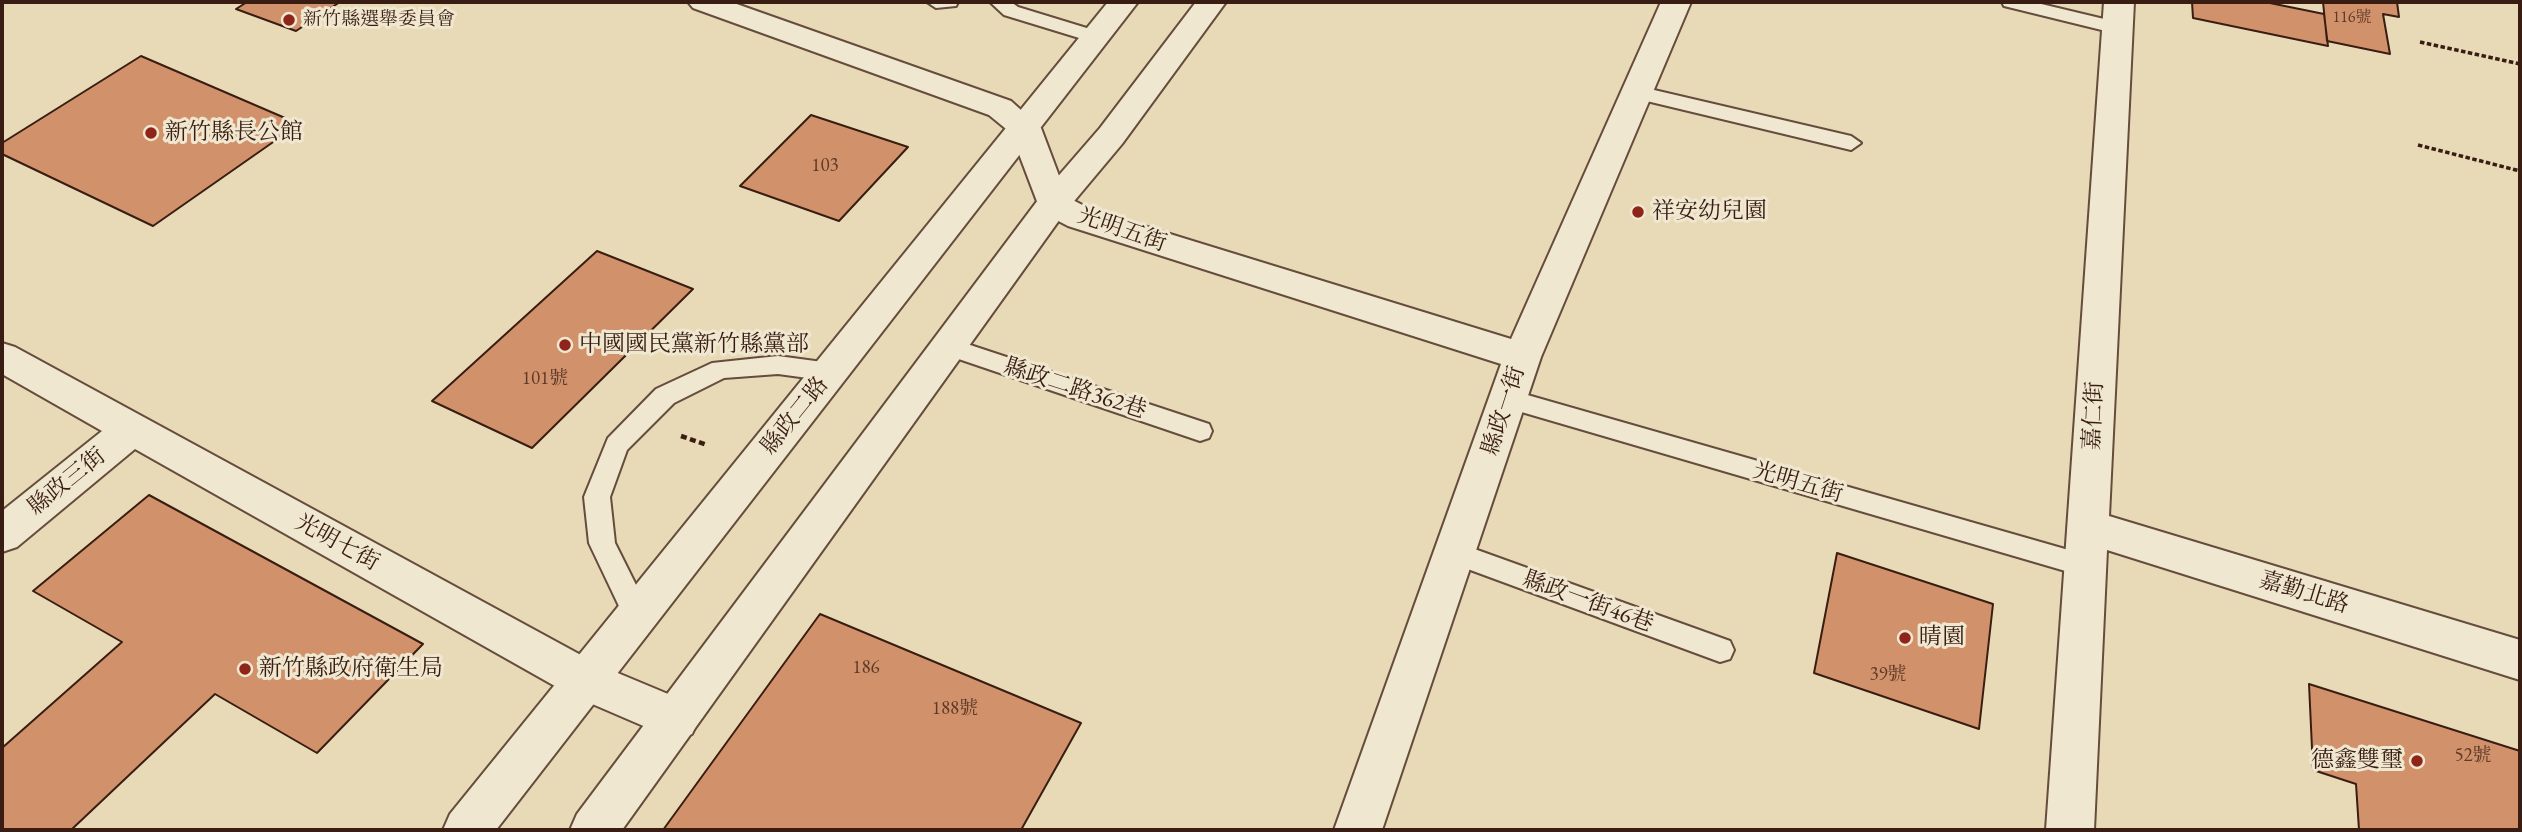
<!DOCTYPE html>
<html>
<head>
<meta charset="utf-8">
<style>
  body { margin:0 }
  #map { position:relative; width:2522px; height:832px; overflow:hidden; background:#e8dab6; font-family:"EB Garamond",serif }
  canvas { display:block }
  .frame { position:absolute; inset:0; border:4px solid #391d13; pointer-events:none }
</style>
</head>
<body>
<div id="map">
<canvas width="2522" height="832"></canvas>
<div class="frame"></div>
</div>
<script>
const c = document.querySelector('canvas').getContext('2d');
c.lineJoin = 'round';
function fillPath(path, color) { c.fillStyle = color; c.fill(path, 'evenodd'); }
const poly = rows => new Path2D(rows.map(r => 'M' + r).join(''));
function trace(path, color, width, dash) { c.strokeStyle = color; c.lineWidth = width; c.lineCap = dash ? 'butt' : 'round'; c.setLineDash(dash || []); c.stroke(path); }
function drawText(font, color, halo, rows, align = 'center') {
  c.font = font + ' "EB Garamond","Noto Serif TC",serif'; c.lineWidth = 6; c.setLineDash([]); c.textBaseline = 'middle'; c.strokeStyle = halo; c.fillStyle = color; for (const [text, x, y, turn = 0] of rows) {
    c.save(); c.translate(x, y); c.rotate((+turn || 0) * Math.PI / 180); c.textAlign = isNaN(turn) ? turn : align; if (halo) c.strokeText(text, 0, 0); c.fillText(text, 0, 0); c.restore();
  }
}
const building = poly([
  [247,2,340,2,296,31,236,9,247,2],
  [2192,2,2265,2,2324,14,2328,46,2193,18,2192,2],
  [2323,2,2397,2,2399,17,2383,14,2390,54,2327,41,2323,2],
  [141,56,299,124,153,226,2,154,2,143,141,56],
  [811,115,908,147,839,221,740,186,811,115],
  [597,251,693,289,532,448,432,401,597,251],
  [149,495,423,644,317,753,215,694,71,830,2,830,2,748,122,642,33,591,149,495],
  [1837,553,1993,604,1979,729,1814,673,1837,553],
  [820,614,1081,723,1021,830,663,830,820,614],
  [2309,684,2520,751,2520,830,2359,830,2356,784,2313,770,2309,684]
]);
fillPath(building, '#d1926b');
trace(building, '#391d13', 2);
const service = poly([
  [927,2,958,2,956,6,936,8,927,2],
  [990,2,1011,2,1018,7,1103,33,1106,37,1103,41,1089,41,1004,15,990,2],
  [2002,2,2033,2,2125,24,2128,28,2118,34,2004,6,2002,2],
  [1637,86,1851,136,1861,143,1851,150,1630,97,1627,92,1637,86],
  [949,338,1209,424,1212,431,1209,438,1200,441,941,353,937,347,941,341,949,338],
  [778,356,830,363,838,366,842,372,838,378,830,381,778,374,724,378,674,403,627,450,610,497,615,543,651,615,647,623,637,627,627,623,589,543,584,497,608,438,656,389,712,363,778,356],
  [1510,390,2086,555,2095,558,2099,566,2095,574,2086,577,1501,406,1498,399,1501,392,1510,390],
  [1455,542,1730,641,1734,650,1730,659,1720,662,1446,561,1442,553,1446,545,1455,542]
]);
const minor = poly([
  [688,2,731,2,1011,101,1041,128,1067,197,1092,210,1511,339,1661,2,1691,2,1541,357,1382,830,1334,830,1501,364,1068,226,1041,212,1011,133,989,115,693,8,688,2],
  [2104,2,2134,2,2109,516,2520,640,2520,680,2107,550,2094,830,2046,830,2104,2],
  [2,343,15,347,601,666,692,704,699,719,692,734,676,740,569,694,135,449,17,547,2,552,2,511,102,431,2,374,2,343]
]);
const tertiary = poly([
  [1108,2,1138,2,496,830,443,830,450,814,1108,2],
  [1196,2,1226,2,1122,144,1065,212,622,830,570,830,577,814,1041,196,1100,128,1196,2]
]);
trace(service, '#654c3c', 4);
trace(minor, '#654c3c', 4);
trace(tertiary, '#654c3c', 4);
trace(poly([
  [2420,42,2520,64],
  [2418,145,2520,171]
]), '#391d13', 3.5, [4.5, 2.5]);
trace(poly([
  [681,436,707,445]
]), '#391d13', 4.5, [6, 3.5]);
fillPath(service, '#f0e7d0');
fillPath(minor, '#f0e7d0');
fillPath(tertiary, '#f0e7d0');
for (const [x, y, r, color] of [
  [289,20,7,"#8f2418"],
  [151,133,7,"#8f2418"],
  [1638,212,7,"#8f2418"],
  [565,345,7,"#8f2418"],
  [1905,638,7,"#8f2418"],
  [245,669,7,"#8f2418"],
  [2417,761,7,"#8f2418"]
]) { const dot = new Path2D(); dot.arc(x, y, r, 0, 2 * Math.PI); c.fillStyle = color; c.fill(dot); trace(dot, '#f0e7d0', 2.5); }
drawText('16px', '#5f3a29', null, [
  ["116號",2352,18]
]);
drawText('19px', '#391d13', '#f0e7d0', [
  ["新竹縣選舉委員會",303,20]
], 'left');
drawText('19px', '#5f3a29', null, [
  ["103",825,166],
  ["101號",545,379],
  ["186",866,668],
  ["39號",1888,675],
  ["188號",955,709],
  ["52號",2473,756]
]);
drawText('23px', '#391d13', '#f0e7d0', [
  ["新竹縣長公館",165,133],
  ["祥安幼兒園",1652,212],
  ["中國國民黨新竹縣黨部",579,345],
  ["晴園",1919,638],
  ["新竹縣政府衛生局",259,669],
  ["德鑫雙璽",2403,761,"right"]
], 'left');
drawText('23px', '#391d13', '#f0e7d0', [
  ["光明五街",1122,230,19],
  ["縣政二路362巷",1075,389,18],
  ["縣政一街",1504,411,-72],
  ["縣政二路",795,416,-51],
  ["嘉仁街",2094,416,-87],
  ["縣政三街",67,482,-39],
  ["光明五街",1798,483,16],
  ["光明七街",337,543,29],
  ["嘉勤北路",2304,593,17],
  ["縣政一街46巷",1588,602,20]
]);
</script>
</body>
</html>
